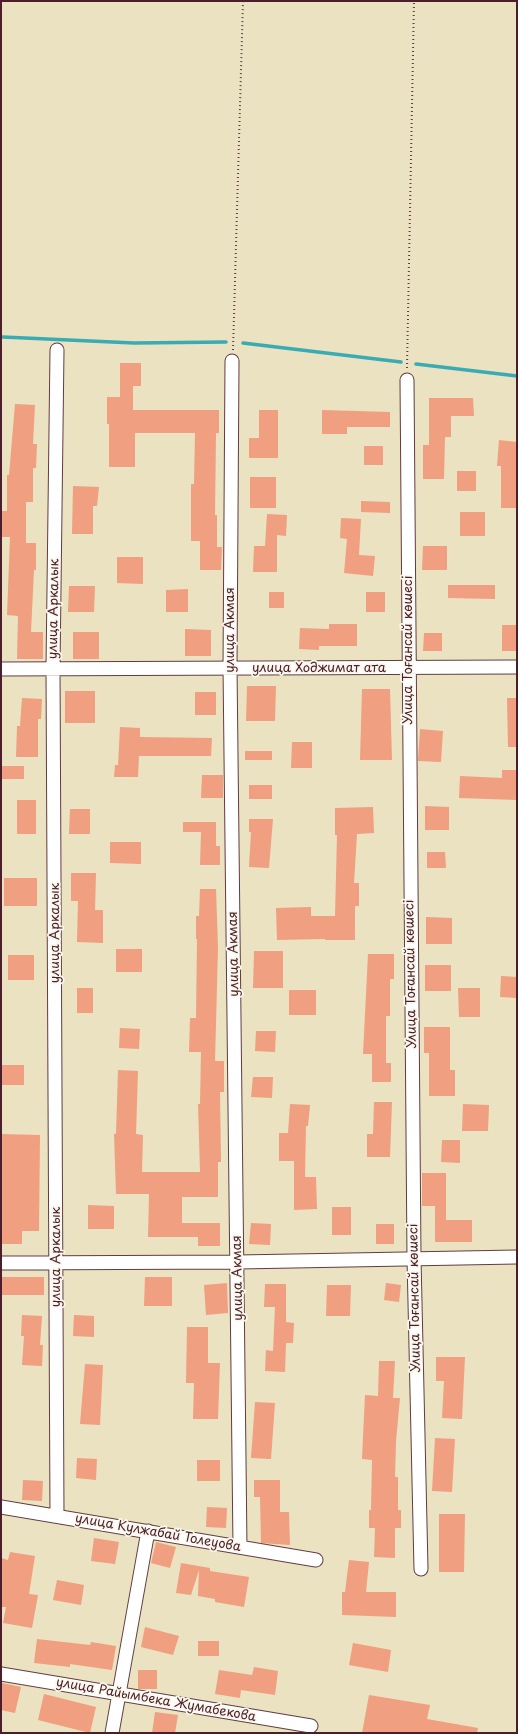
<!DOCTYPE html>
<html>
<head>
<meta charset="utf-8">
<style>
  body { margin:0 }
  #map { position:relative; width:518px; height:1734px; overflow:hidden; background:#eae2c0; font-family:"Playpen Sans",sans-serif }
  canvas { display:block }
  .frame { position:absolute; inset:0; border:2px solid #4a1f2b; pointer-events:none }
</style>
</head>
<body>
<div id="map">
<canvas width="518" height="1734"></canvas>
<div class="frame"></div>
</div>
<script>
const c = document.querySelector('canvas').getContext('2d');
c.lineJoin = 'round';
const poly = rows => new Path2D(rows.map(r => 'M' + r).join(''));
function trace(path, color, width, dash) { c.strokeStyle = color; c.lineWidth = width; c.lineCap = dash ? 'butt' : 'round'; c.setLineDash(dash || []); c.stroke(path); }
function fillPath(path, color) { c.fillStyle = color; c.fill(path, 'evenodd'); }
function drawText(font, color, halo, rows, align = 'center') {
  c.font = font + ' "Playpen Sans",sans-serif'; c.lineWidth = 3.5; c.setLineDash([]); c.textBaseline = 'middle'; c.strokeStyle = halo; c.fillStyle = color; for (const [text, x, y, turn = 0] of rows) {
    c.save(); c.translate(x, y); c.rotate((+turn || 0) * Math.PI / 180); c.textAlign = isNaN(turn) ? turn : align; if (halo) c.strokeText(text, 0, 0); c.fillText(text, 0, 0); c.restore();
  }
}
trace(poly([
  [3,337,134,343,226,342],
  [243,343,401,362],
  [416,364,517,376]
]), '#39abb2', 3.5);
fillPath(poly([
  [120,363,141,363,141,386,133,386,133,410,219,410,219,433,216,433,215,515,217,515,217,547,222,547,221,570,200,570,200,541,191,541,191,484,194,484,195,433,135,433,135,467,109,467,109,424,107,424,107,397,120,397],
  [429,398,473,398,474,416,451,416,451,437,445,437,444,479,423,479,423,445,429,445],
  [15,404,35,405,33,444,37,444,36,468,33,468,33,502,26,502,26,543,36,543,36,570,34,570,31,632,43,632,43,659,17,659,18,616,7,615,10,537,1,537,1,511,7,511,7,475,9,475],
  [259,410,278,410,278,458,249,458,249,438,259,438],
  [322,410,390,412,390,427,347,427,347,434,322,434],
  [499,440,517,442,517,508,501,508,501,466,497,466],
  [364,446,383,446,383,465,364,465],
  [457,471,476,471,476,491,457,491],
  [250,477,276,477,276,508,250,508],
  [73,486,99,487,97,506,93,506,93,534,72,534],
  [361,501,390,502,390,513,361,512],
  [460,512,485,512,485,536,460,536],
  [267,514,287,515,286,536,277,535,277,572,253,572,254,546,265,546],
  [341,518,361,519,359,555,375,556,373,576,344,573,347,539,340,538],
  [423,546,447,546,447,570,422,570],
  [117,557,143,557,143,584,117,583],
  [448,585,495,585,495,599,448,598],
  [69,586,95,586,94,612,68,612],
  [188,589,188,612,166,612,166,590],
  [269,592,284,592,284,608,269,608],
  [366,592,385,592,385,612,366,612],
  [329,624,357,624,357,646,319,646,319,650,299,649,300,628,329,629],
  [502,625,517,625,517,651,502,651],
  [185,629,211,630,211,656,185,656],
  [73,632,99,632,99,659,73,659],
  [424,633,442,633,442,651,423,651],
  [247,686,276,686,275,721,246,721],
  [362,689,390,689,392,760,360,760],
  [65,691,95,691,95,723,65,723],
  [195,692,216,692,216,715,195,715],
  [22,698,42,699,41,719,38,719,38,757,16,757,17,726,20,726],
  [507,698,517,698,517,747,508,747],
  [120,727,140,728,140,737,212,738,211,756,139,756,138,777,114,777,115,765,118,765],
  [420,729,443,731,441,762,418,761],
  [292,742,312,742,312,768,291,768],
  [245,751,272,751,272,760,245,760],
  [1,766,24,766,24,779,1,779],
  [502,770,517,770,517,800,459,798,460,776,502,778],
  [202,775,223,775,223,798,201,798],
  [249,785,272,785,272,799,249,799],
  [17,800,36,800,36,834,17,834],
  [425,806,449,807,449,830,425,830],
  [373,807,374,833,357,834,354,883,359,883,359,906,355,906,355,940,325,940,325,939,277,940,276,908,311,907,311,916,335,916,337,835,335,835,335,808],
  [70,809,90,809,90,834,69,834],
  [249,819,273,819,269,868,249,867,251,832,249,832],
  [183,822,216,822,216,846,220,846,220,865,200,865,201,832,183,832],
  [110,842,141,842,141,864,110,863],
  [427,852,445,852,446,868,427,868],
  [71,873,96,873,95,910,103,910,103,943,77,942,78,901,71,901],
  [4,878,37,878,37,906,4,906],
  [200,889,216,889,218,948,215,1061,224,1061,224,1092,220,1092,221,1162,218,1162,218,1197,182,1197,182,1223,220,1223,220,1246,198,1246,198,1237,148,1237,149,1194,116,1194,114,1134,116,1134,118,1070,138,1071,136,1134,143,1135,142,1172,200,1172,198,1104,200,1104,201,1052,189,1052,190,1018,196,1018,197,939,196,939,196,916,199,916],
  [426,917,452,918,452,944,426,944],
  [116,949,142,949,142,972,116,972],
  [254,951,283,951,283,988,253,988],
  [368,954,394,954,394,979,390,979,390,1016,386,1016,386,1063,391,1063,391,1082,372,1082,372,1054,363,1054],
  [8,955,34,955,34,980,8,980],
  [425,965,451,965,451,991,425,991],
  [501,976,517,977,517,998,500,997],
  [77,988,93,988,93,1013,77,1013],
  [458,988,480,988,480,1017,459,1017],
  [289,990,316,990,316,1015,289,1015],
  [424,1027,450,1027,450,1070,455,1070,455,1096,429,1096,429,1053,424,1053],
  [120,1028,140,1029,139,1049,119,1048],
  [256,1031,276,1031,275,1052,255,1051],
  [1,1065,24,1065,24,1085,1,1085],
  [253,1077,273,1077,272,1098,251,1097],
  [374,1102,392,1102,390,1157,367,1157,367,1134,373,1134],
  [290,1104,310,1105,308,1126,306,1126,305,1177,316,1177,317,1209,294,1210,294,1161,279,1161,279,1133,288,1133],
  [463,1104,489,1105,488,1131,462,1131],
  [1,1134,40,1135,39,1231,22,1231,22,1244,1,1244],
  [442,1140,460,1140,460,1163,441,1162],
  [422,1173,446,1173,446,1220,472,1220,472,1242,435,1242,435,1206,422,1206],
  [88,1205,114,1206,114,1229,88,1229],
  [332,1207,351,1207,351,1235,332,1235],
  [251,1223,271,1224,270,1245,249,1244],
  [376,1224,394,1224,394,1244,376,1244],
  [1,1277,44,1277,44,1295,1,1295],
  [145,1277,172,1277,172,1306,144,1306],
  [227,1283,228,1313,206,1315,204,1285],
  [386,1283,401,1285,399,1302,384,1300],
  [265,1284,286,1284,286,1322,294,1323,293,1343,286,1343,285,1372,265,1371,266,1350,273,1351,275,1307,264,1307],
  [327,1285,351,1285,350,1316,326,1316],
  [22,1315,42,1316,40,1345,43,1345,42,1366,22,1365,24,1336,21,1336],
  [74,1315,94,1316,94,1337,73,1336],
  [187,1327,208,1327,208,1363,220,1363,218,1419,193,1419,194,1383,186,1383],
  [436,1357,465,1357,462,1419,442,1418,444,1381,436,1381],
  [379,1361,395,1361,393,1398,400,1398,396,1441,395,1477,398,1477,398,1510,401,1510,401,1528,395,1528,395,1558,374,1557,375,1528,369,1528,369,1510,371,1510,372,1460,362,1459,365,1395,378,1396],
  [85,1364,103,1365,100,1425,80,1424],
  [255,1402,275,1403,271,1459,251,1458],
  [435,1438,455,1439,452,1492,432,1491],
  [77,1458,97,1459,96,1480,76,1478],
  [197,1460,220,1460,220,1481,197,1481],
  [23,1480,43,1481,42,1501,22,1500],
  [254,1480,280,1480,280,1512,289,1512,290,1545,261,1543,260,1497,254,1497],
  [207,1507,227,1508,226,1528,206,1527],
  [439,1514,465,1514,464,1572,439,1572],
  [94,1538,119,1542,115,1564,91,1561],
  [156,1542,176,1547,170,1568,151,1563],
  [10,1552,35,1556,29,1594,38,1595,32,1628,3,1623,6,1607,1,1607,1,1558,8,1560],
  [349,1560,369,1562,366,1592,396,1592,396,1617,342,1615,342,1592,345,1592],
  [181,1563,210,1568,210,1571,249,1577,244,1607,215,1602,215,1599,198,1596,199,1570,191,1595,176,1593],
  [57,1580,84,1585,81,1605,53,1600],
  [145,1627,179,1636,173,1655,141,1647],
  [37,1639,90,1645,91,1642,116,1646,112,1670,70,1664,70,1667,34,1663],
  [198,1641,219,1641,219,1656,198,1656],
  [353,1643,391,1650,388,1672,349,1665],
  [254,1667,278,1671,275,1695,241,1690,240,1698,215,1694,219,1670,252,1675],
  [138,1670,157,1670,157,1689,138,1689],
  [2,1683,21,1687,15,1713,1,1710],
  [44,1694,96,1707,90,1733,38,1720],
  [369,1695,430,1705,427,1719,478,1728,477,1733,362,1733],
  [155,1712,178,1715,175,1733,152,1733]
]), '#f09f80');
const street = poly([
  [232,361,230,667,240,1547],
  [407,380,414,1258,421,1569],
  [1,669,517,667],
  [1,1263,238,1262,517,1257],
  [1,1507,316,1560],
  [57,1516,53,668,57,350],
  [1,1674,311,1726],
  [112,1733,148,1531]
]);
trace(street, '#623c41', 15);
trace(poly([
  [233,350,243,1],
  [407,368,414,1]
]), '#623c41', 2, [1, 3]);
trace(street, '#fff', 13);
drawText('13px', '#4a1f2b', '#fbf7ec', [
  ["улица Аркалык",54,609,-89],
  ["улица Акмая",230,630,-90],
  ["Улица Тоғансай көшесі",408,650,-90],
  ["улица Ходжимат ата",319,668],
  ["улица Аркалык",55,933,-90],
  ["улица Акмая",234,954,-91],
  ["Улица Тоғансай көшесі",411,974,-91],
  ["улица Аркалык",56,1257,-90],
  ["улица Акмая",238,1278,-91],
  ["Улица Тоғансай көшесі",415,1298,-91],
  ["улица Кулжабай Толеуова",158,1533,10],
  ["улица Райымбека Жумабекова",156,1700,10]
]);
</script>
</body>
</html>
